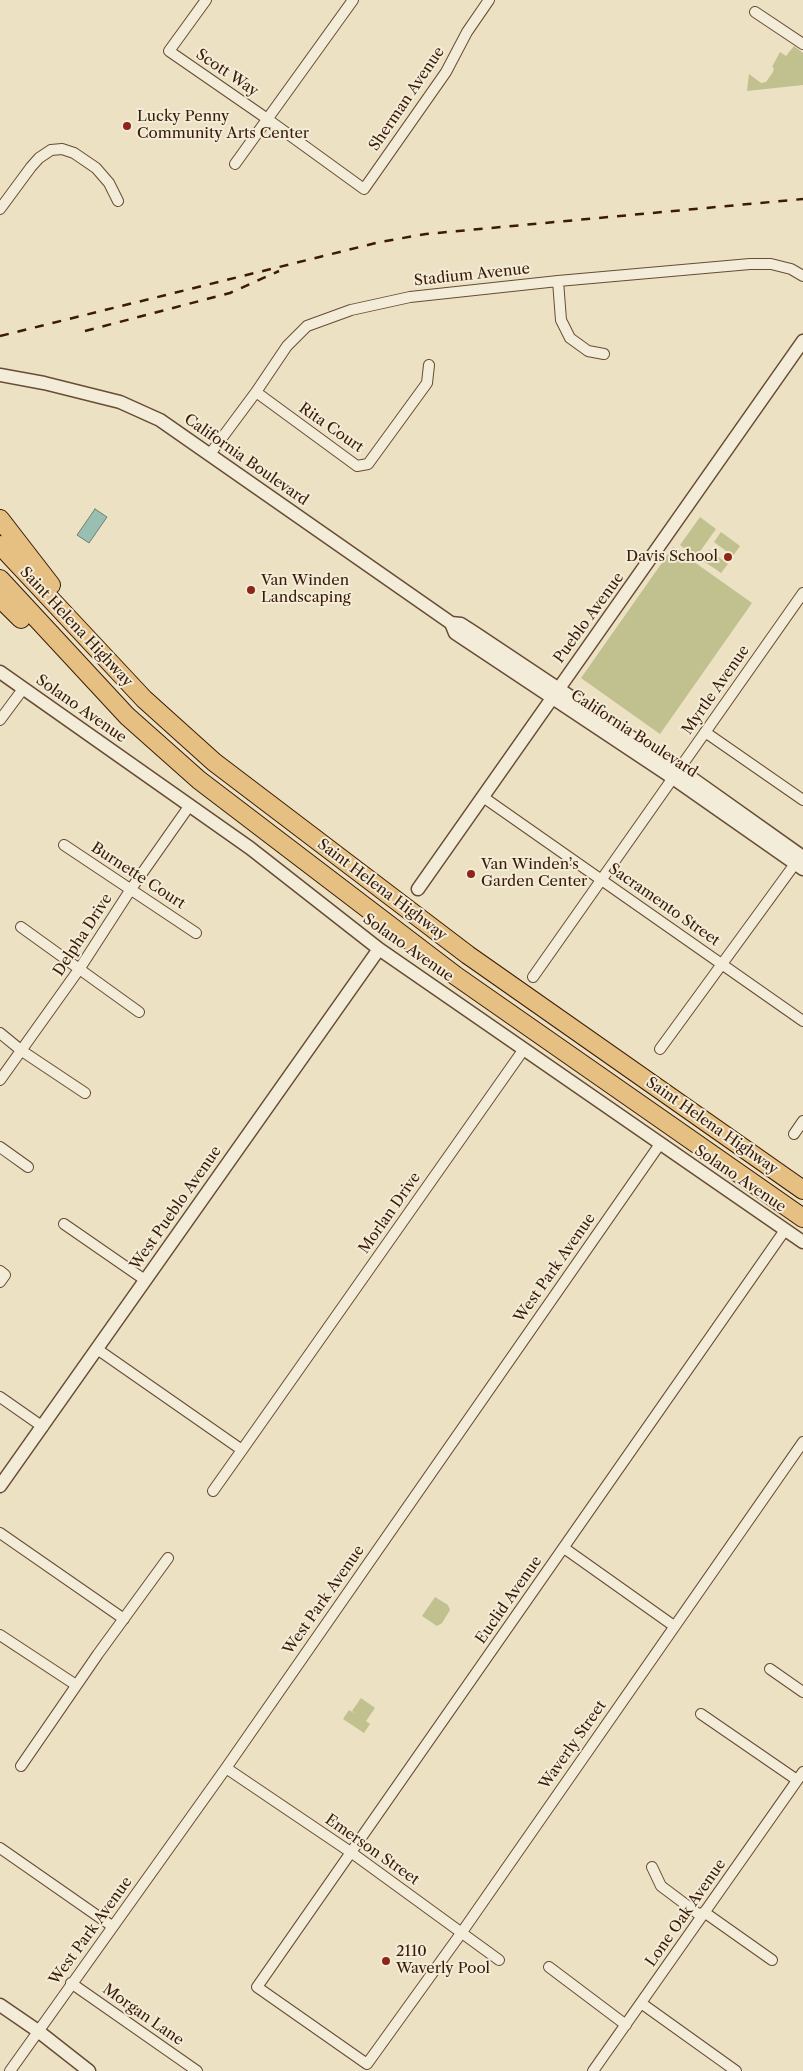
<!DOCTYPE html>
<html>
<head>
<meta charset="utf-8">
<style>
  body { margin:0 }
  canvas { display:block; background:#ece1c3 }
</style>
</head>
<body>
<canvas width="803" height="2071"></canvas>
<script>
const c = document.querySelector('canvas').getContext('2d');
c.lineJoin = 'round';
function fillPath(path, color) { c.fillStyle = color; c.fill(path, 'evenodd'); }
const poly = rows => new Path2D(rows.map(r => 'M' + r).join(''));
function trace(path, color, width, dash) { c.strokeStyle = color; c.lineWidth = width; c.lineCap = dash ? 'butt' : 'round'; c.setLineDash(dash || []); c.stroke(path); }
function drawText(font, color, halo, rows, align = 'center') {
  c.font = font + ' "Libre Caslon Text",serif'; c.lineWidth = 4; c.setLineDash([]); c.textBaseline = 'middle'; c.strokeStyle = halo; c.fillStyle = color; for (const [text, x, y, turn = 0] of rows) {
    c.save(); c.translate(x, y); c.rotate((+turn || 0) * Math.PI / 180); c.textAlign = isNaN(turn) ? turn : align; if (halo) c.strokeText(text, 0, 0); c.fillText(text, 0, 0); c.restore();
  }
}
fillPath(poly([
  [794,46,803,53,803,85,747,91,749,74,761,83,766,82,773,72,774,68,772,67,780,52,786,56],
  [700,517,716,529,696,557,680,545],
  [721,532,740,546,733,556,714,542],
  [673,547,752,603,660,734,581,678],
  [709,550,728,564,721,573,702,560],
  [435,1597,448,1605,450,1610,442,1623,437,1626,422,1616],
  [361,1698,375,1708,366,1721,370,1724,364,1733,343,1719,349,1710,356,1714,352,1711]
]), '#c0c18e');
const water = poly([
  [95,509,107,517,89,543,77,535,95,509]
]);
fillPath(water, '#99beb2');
trace(water, '#737d6d', 1);
const minor = poly([
  [206,0,169,51,266,118,364,189,446,72,467,32,489,0],
  [755,12,803,44],
  [235,164,353,0],
  [0,209,31,167,39,158,51,150,62,149,74,153,96,168,109,183,118,201],
  [558,281,561,320,570,338,588,351,604,354],
  [256,392,357,466,368,464,427,383,429,365],
  [210,454,256,392,287,346,307,326,351,310,410,297,558,281,750,264,771,264,791,269,803,276],
  [0,720,23,689],
  [705,732,803,800],
  [483,797,803,1021],
  [64,845,196,933],
  [21,927,139,1012],
  [533,977,803,593],
  [0,1033,22,1051,85,1093],
  [660,1049,800,857],
  [0,1080,80,968,131,889,190,805],
  [794,1134,803,1121],
  [0,1147,28,1167],
  [64,1224,145,1280],
  [785,1230,257,1987,367,2064,462,1932,803,1442],
  [0,1271,5,1275,0,1282],
  [97,1349,242,1450,524,1049],
  [0,1397,43,1427],
  [213,1491,242,1450],
  [0,1533,124,1619],
  [564,1548,674,1626],
  [0,1635,76,1685],
  [770,1669,803,1692],
  [701,1714,797,1780],
  [21,1766,98,1654,168,1558],
  [226,1768,352,1853,499,1960],
  [0,1848,112,1926],
  [652,1867,661,1886,701,1916],
  [704,1912,772,1960],
  [549,1967,626,2025],
  [71,1983,197,2071],
  [641,2003,736,2071],
  [10,2071,226,1768,660,1144],
  [593,2071,803,1772]
]);
const tertiary = poly([
  [0,375,44,383,120,402,160,420,451,623,461,624,475,633,679,769,803,857],
  [451,623,455,633,673,778,803,869],
  [0,672,250,848,379,949,803,1242],
  [418,889,803,341],
  [0,1486,379,949],
  [0,2005,38,2031,89,2071]
]);
const motorway = poly([
  [0,519,51,585],
  [0,545,144,699,214,762,468,955,803,1190],
  [0,579,127,716,199,780,456,976,803,1218],
  [0,598,21,619]
]);
trace(minor, '#674c34', 12);
trace(tertiary, '#674c34', 15);
trace(motorway, '#3b1b05', 20);
trace(minor, '#f3ecd8', 10);
trace(tertiary, '#f3ecd8', 12);
trace(motorway, '#e6c082', 18);
trace(poly([
  [85,331,230,293,279,271],
  [0,336,380,242,426,234,803,199]
]), '#3b1b05', 2.5, [9, 9]);
for (const [x, y, r, color] of [
  [127,126,5,"#8f2418"],
  [728,557,5,"#8f2418"],
  [251,590,5,"#8f2418"],
  [471,874,5,"#8f2418"],
  [386,1961,5,"#8f2418"]
]) { const dot = new Path2D(); dot.arc(x, y, r, 0, 2 * Math.PI); c.fillStyle = color; c.fill(dot); trace(dot, '#f3ecd8', 2); }
drawText('15px', '#3b1b05', '#f3ecd8', [
  ["Scott Way",227,73,34],
  ["Sherman Avenue",407,99,-56],
  ["Stadium Avenue",472,275,-6],
  ["Rita Court",331,428,35],
  ["California Boulevard",246,460,35],
  ["Pueblo Avenue",589,618,-54],
  ["Saint Helena Highway",76,627,47],
  ["Myrtle Avenue",716,690,-55],
  ["Solano Avenue",81,709,35],
  ["California Boulevard",634,734,33],
  ["Burnette Court",138,876,33],
  ["Saint Helena Highway",382,890,37],
  ["Sacramento Street",664,905,35],
  ["Delpha Drive",83,935,-57],
  ["Solano Avenue",408,948,35],
  ["Saint Helena Highway",712,1126,35],
  ["Solano Avenue",740,1179,34],
  ["West Pueblo Avenue",176,1208,-55],
  ["Morlan Drive",390,1213,-55],
  ["West Park Avenue",555,1268,-55],
  ["West Park Avenue",324,1600,-55],
  ["Euclid Avenue",509,1600,-55],
  ["Waverly Street",573,1745,-55],
  ["Emerson Street",372,1850,35],
  ["Lone Oak Avenue",686,1913,-55],
  ["West Park Avenue",91,1931,-54],
  ["Morgan Lane",143,2015,35]
]);
drawText('15px', '#3b1b05', '#f3ecd8', [
  ["Lucky Penny",137,117],
  ["Community Arts Center",137,134],
  ["Davis School",718,557,"right"],
  ["Van Winden",261,581],
  ["Landscaping",261,598],
  ["Van Winden’s",481,865],
  ["Garden Center",481,882],
  ["2110",396,1952],
  ["Waverly Pool",396,1969]
], 'left');
</script>
</body>
</html>
